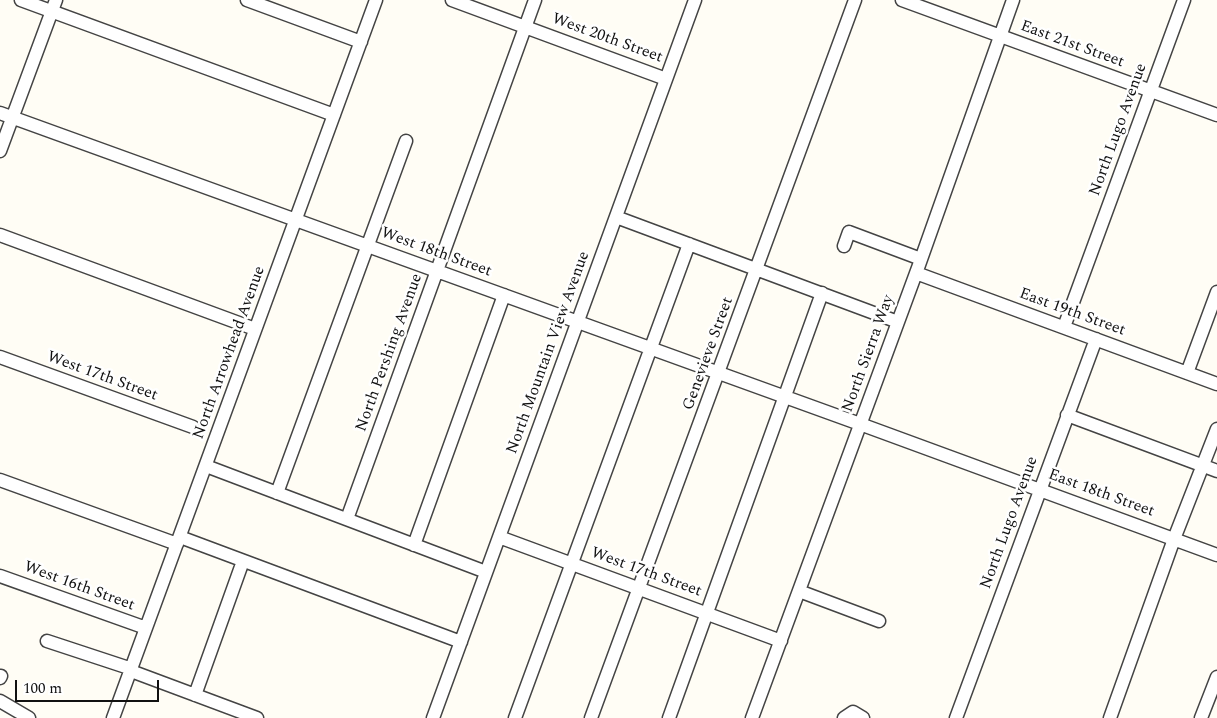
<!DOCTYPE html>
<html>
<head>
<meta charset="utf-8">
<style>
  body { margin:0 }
  #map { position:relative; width:1217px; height:718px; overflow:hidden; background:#fffdf5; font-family:Spectral,serif }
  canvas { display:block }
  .scale { position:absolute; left:15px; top:680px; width:144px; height:22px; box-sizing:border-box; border:2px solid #111; border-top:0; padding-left:6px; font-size:15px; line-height:18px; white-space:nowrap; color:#111; -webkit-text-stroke:4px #fff; paint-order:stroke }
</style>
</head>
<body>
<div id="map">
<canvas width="1217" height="718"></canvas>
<div class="scale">100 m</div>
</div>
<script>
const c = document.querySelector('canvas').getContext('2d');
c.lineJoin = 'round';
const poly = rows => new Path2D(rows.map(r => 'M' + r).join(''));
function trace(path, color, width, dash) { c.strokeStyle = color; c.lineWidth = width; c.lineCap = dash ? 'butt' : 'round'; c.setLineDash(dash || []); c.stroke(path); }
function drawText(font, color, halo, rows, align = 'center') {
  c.font = font + ' Spectral,serif'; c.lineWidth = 5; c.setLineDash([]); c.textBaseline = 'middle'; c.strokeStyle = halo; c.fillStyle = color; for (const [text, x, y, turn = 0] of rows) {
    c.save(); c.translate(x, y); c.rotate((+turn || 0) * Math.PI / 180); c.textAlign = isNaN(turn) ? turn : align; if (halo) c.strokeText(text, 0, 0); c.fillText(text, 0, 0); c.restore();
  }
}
const minor = poly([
  [21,0,334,115],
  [247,0,361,42],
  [452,0,666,79],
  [902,0,1217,115],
  [0,113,860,424,1217,555],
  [0,151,56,0],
  [616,217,898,322],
  [0,235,255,329],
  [844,246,849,232,921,259],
  [916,273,1217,384],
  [1064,327,1184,0],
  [0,357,193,427],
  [1187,373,1217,292],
  [1067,415,1217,471],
  [206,466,486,572],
  [0,480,177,544],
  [277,493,406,141],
  [347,519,535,0],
  [180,537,461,642],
  [499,537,781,641],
  [414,545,504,295],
  [0,576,146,628],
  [799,591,879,621],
  [47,641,132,669],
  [131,671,257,718],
  [0,678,1,676],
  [195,695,243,561],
  [0,701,29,718],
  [113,718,376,0],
  [433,718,695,0],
  [515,718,689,244],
  [591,718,855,0],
  [669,718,822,293],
  [752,718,919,265,1013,0],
  [844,718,853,712,863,718],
  [956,718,1096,339],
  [1110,718,1174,539,1217,429],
  [1201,718,1217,677]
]);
trace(minor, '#444', 15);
trace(minor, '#fff', 12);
drawText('16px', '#111', '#fff', [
  ["West 20th Street",607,39,20],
  ["East 21st Street",1072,45,20],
  ["North Lugo Avenue",1119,130,-70],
  ["West 18th Street",436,253,20],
  ["East 19th Street",1072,313,20],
  ["North Arrowhead Avenue",230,353,-70],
  ["North Pershing Avenue",390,353,-70],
  ["North Mountain View Avenue",549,353,-70],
  ["Genevieve Street",709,354,-70],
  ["North Sierra Way",869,354,-70],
  ["West 17th Street",102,377,20],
  ["East 18th Street",1101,494,20],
  ["North Lugo Avenue",1010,523,-70],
  ["West 17th Street",646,573,20],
  ["West 16th Street",79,587,20]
]);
</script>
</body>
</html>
